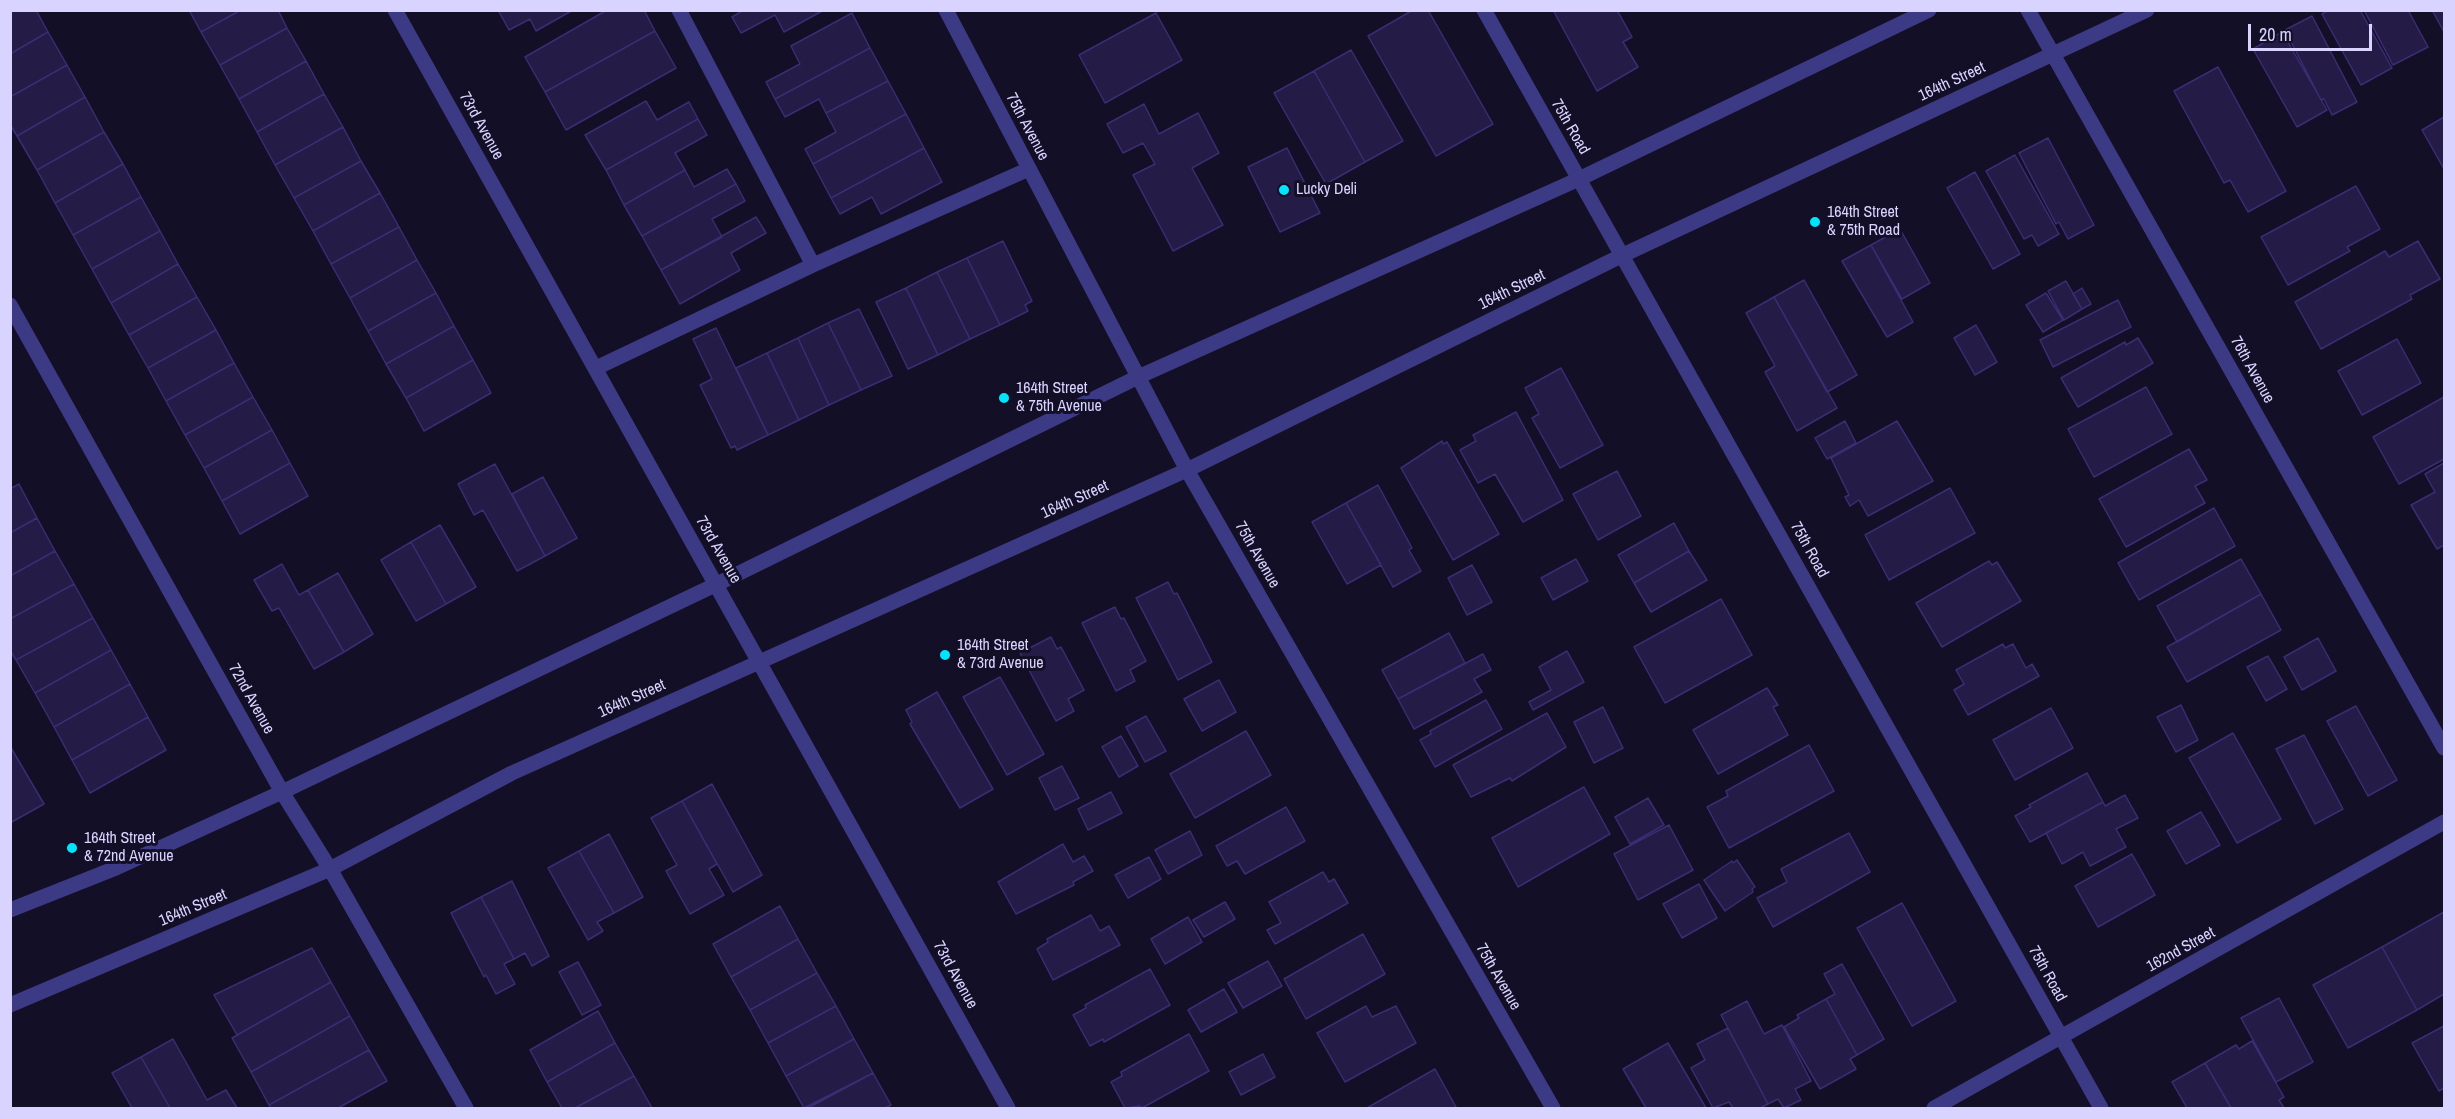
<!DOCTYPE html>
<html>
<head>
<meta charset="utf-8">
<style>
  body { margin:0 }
  #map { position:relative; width:2455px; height:1119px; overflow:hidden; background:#130f26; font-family:"Archivo Narrow",sans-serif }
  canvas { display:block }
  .frame { position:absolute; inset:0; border:12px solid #d9d4ff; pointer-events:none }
  .scale { position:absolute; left:2248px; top:24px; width:124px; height:27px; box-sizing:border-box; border:3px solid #d9d4ff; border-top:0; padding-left:8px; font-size:18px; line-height:21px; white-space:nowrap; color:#d9d4ff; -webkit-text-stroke:4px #130f26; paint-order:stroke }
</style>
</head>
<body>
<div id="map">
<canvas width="2455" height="1119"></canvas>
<div class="frame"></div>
<div class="scale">20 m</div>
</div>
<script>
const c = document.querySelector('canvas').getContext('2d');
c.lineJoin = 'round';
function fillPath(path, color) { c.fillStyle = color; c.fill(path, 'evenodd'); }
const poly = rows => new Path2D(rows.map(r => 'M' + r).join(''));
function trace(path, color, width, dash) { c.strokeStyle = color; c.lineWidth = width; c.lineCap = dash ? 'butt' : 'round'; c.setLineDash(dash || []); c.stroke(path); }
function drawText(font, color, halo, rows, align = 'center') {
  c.font = font + ' "Archivo Narrow",sans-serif'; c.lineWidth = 6; c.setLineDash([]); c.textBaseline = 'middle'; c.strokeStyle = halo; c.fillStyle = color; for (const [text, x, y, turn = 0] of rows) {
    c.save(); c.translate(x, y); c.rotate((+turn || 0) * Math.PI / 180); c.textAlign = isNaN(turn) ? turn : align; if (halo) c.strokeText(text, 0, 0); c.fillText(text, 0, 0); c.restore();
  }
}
const building = poly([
  [10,10,36,10,48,32,10,54,10,10],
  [189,10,241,10,201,32,189,10],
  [241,10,278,10,287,28,220,65,201,32,241,10],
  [498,10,573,10,536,31,530,19,509,30,498,10],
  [607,10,644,10,655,31,545,92,525,57,607,10],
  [744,10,824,10,784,32,775,15,741,33,732,17,744,10],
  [1413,10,1428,10,1493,124,1436,156,1368,36,1413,10],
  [1553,10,1617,10,1632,37,1623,42,1638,67,1597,91,1553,10],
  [2329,10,2360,10,2392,68,2361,85,2322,14,2329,10],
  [2364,10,2408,10,2428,47,2393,65,2364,10],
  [2432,10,2444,10,2444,32,2432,10],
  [852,13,870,48,775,99,766,82,800,64,791,46,852,13],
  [1156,13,1182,60,1105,103,1079,55,1156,13],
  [2312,16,2357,102,2332,115,2324,99,2321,100,2285,30,2312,16],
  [287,28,306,61,239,99,220,65,287,28],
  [655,31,676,68,566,130,545,92,655,31],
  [48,32,67,65,10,97,10,54,48,32],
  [2282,32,2327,110,2297,127,2253,49,2282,32],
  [870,48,888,81,826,113,819,99,785,117,775,99,870,48],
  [1351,50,1403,141,1365,162,1314,71,1351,50],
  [306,61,324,94,257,132,239,99,306,61],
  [67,65,85,97,17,136,10,124,10,97,67,65],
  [2218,67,2286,191,2248,212,2230,180,2224,183,2174,91,2218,67],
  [1314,71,1365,162,1326,184,1274,93,1314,71],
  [888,81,906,114,813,164,805,149,836,132,826,113,888,81],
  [324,94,343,127,275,165,257,132,324,94],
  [85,97,104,132,37,170,17,136,85,97],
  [646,101,657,120,689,102,698,119,606,170,585,135,646,101],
  [1144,104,1159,134,1198,113,1219,153,1192,168,1223,225,1173,251,1133,175,1155,164,1143,143,1123,153,1107,124,1144,104],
  [906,114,924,148,831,198,813,164,906,114],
  [2444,117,2444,169,2422,130,2444,117],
  [698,119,707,135,675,153,685,170,624,205,606,170,698,119],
  [343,127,361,161,294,198,275,165,343,127],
  [104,132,123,164,55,203,37,170,104,132],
  [2048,138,2094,225,2068,239,2059,222,2056,224,2019,153,2048,138],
  [924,148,942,182,881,214,872,197,840,214,831,198,924,148],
  [1287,148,1320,213,1280,232,1248,167,1287,148],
  [2015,155,2059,234,2038,246,2032,235,2024,239,1986,171,2015,155],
  [361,161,380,193,313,231,294,198,361,161],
  [123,164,141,197,73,235,55,203,123,164],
  [727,169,736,184,642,236,624,205,685,170,694,187,727,169],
  [1975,172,2020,254,1993,269,1947,188,1975,172],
  [736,184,745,201,712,219,722,237,661,270,642,236,736,184],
  [2356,186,2380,229,2347,247,2350,251,2288,285,2261,237,2356,186],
  [380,193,399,227,331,264,313,231,380,193],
  [141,197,160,231,92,269,73,235,141,197],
  [756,217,766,233,731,253,740,270,680,304,661,270,756,217],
  [399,227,417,260,350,298,331,264,399,227],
  [1900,229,1930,283,1902,299,1871,245,1900,229],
  [160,231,178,264,111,303,92,269,160,231],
  [1003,241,1032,301,1025,305,1028,311,1000,325,967,258,1003,241],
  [2418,241,2440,279,2410,295,2412,299,2321,349,2295,302,2385,251,2389,257,2418,241],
  [1871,245,1913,322,1887,337,1842,261,1871,245],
  [967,258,1000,325,970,339,937,272,967,258],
  [417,260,436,293,368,331,350,298,417,260],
  [178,264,197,297,129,335,111,303,178,264],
  [937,272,970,339,938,355,906,288,937,272],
  [1804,280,1857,375,1827,392,1774,297,1804,280],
  [2066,281,2082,309,2064,320,2048,291,2066,281],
  [906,288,938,355,908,369,876,302,906,288],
  [2082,288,2091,304,2082,309,2073,294,2082,288],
  [436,293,454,326,386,364,368,331,436,293],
  [2046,293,2063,320,2043,332,2026,305,2046,293],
  [197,297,216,330,148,368,129,335,197,297],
  [1774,297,1837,408,1797,431,1765,372,1775,366,1746,313,1774,297],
  [2118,300,2131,327,2053,367,2040,340,2118,300],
  [859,309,892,376,861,390,828,323,859,309],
  [828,323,861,390,829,405,798,338,828,323],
  [1976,325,1997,362,1975,375,1954,338,1976,325],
  [454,326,473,360,406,398,386,364,454,326],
  [716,328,768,435,737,450,735,446,731,448,700,385,712,379,693,339,716,328],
  [216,330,234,363,166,401,148,368,216,330],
  [798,338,829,405,799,420,767,353,798,338],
  [2138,338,2153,363,2078,407,2061,378,2125,342,2126,345,2138,338],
  [2397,339,2421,383,2362,415,2338,371,2397,339],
  [767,353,799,420,768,435,736,368,767,353],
  [473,360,491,393,424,431,406,398,473,360],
  [234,363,253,397,185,435,166,401,234,363],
  [1561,368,1603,445,1560,468,1532,418,1539,414,1525,388,1561,368],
  [2146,387,2172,434,2094,477,2068,429,2146,387],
  [253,397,272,430,204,468,185,435,253,397],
  [2444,397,2444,459,2399,484,2373,437,2444,397],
  [1516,412,1563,500,1523,522,1495,474,1478,483,1460,450,1476,441,1473,435,1516,412],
  [1845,421,1856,443,1827,459,1815,438,1845,421],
  [1897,421,1933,481,1868,516,1859,500,1850,506,1845,497,1849,495,1831,458,1897,421],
  [272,430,290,463,222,501,204,468,272,430],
  [1442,441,1443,444,1447,442,1499,534,1453,560,1401,468,1442,441],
  [2189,449,2207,480,2195,486,2205,503,2126,547,2099,499,2189,449],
  [290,463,308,496,240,534,222,501,290,463],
  [2444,463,2444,545,2437,549,2411,505,2435,492,2425,474,2444,463],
  [495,464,545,556,517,571,483,510,474,515,458,484,495,464],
  [1617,471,1641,516,1598,540,1573,494,1617,471],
  [543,477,577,538,545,556,512,494,543,477],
  [19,484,37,518,10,533,10,489,19,484],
  [1378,485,1412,548,1409,550,1421,571,1393,587,1346,503,1378,485],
  [1950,488,1975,533,1889,580,1865,535,1950,488],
  [1346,503,1381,565,1347,584,1312,522,1346,503],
  [2214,508,2235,546,2139,600,2118,563,2214,508],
  [37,518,55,551,10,576,10,533,37,518],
  [1674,523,1689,551,1634,583,1618,555,1674,523],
  [440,525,476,587,446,604,411,542,440,525],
  [411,542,446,604,416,621,381,560,411,542],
  [55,551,74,584,10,619,10,576,55,551],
  [1689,551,1707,580,1651,612,1634,583,1689,551],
  [1576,559,1588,581,1553,600,1541,578,1576,559],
  [2241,559,2261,594,2177,642,2157,606,2241,559],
  [1989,561,1992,565,1997,562,2021,601,1942,647,1916,603,1989,561],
  [282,564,299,595,308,590,344,652,314,669,279,608,272,611,254,580,282,564],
  [1472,565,1492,602,1467,615,1448,578,1472,565],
  [338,573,373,634,344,652,308,590,338,573],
  [1168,582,1174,594,1177,593,1212,662,1178,680,1136,598,1168,582],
  [74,584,93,618,16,660,10,650,10,619,74,584],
  [2261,594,2281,630,2187,682,2167,647,2261,594],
  [1721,599,1752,655,1665,703,1634,647,1721,599],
  [1115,607,1121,619,1124,618,1146,661,1130,670,1135,681,1116,691,1082,623,1115,607],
  [93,618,111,650,35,693,16,660,93,618],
  [1449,633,1465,663,1398,699,1382,670,1449,633],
  [1051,637,1057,649,1061,647,1084,690,1068,699,1074,711,1056,721,1020,653,1051,637],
  [2318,638,2336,671,2302,690,2284,657,2318,638],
  [2003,644,2005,648,2013,644,2026,668,2032,664,2039,676,1968,715,1954,690,1964,684,1956,670,2003,644],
  [111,650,130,684,54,727,35,693,111,650],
  [1567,651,1584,682,1533,710,1529,702,1551,690,1539,667,1567,651],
  [1483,654,1491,670,1474,679,1482,692,1414,729,1398,699,1483,654],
  [2268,656,2287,689,2266,701,2247,667,2268,656],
  [1000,677,1044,754,1007,775,963,697,1000,677],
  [1219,680,1236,712,1202,731,1184,699,1219,680],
  [130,684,148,717,72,760,54,727,130,684],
  [1767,688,1778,705,1773,707,1788,735,1718,774,1693,730,1767,688],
  [937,692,993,789,960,808,910,724,912,722,906,710,937,692],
  [1486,700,1502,729,1435,767,1420,740,1431,734,1430,731,1486,700],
  [2181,705,2198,740,2176,752,2157,717,2181,705],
  [2356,706,2397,780,2368,796,2327,721,2356,706],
  [1603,707,1623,748,1594,763,1574,722,1603,707],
  [2051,708,2073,748,2015,780,1993,740,2051,708],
  [1547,713,1566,747,1512,781,1510,778,1471,797,1453,765,1547,713],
  [1146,716,1166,751,1145,762,1126,727,1146,716],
  [148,717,166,750,90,793,72,760,148,717],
  [1246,731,1271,775,1195,818,1170,774,1246,731],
  [2233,733,2281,819,2237,843,2189,758,2233,733],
  [2304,735,2343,809,2315,824,2276,749,2304,735],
  [1121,736,1138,766,1119,777,1102,747,1121,736],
  [1809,745,1834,791,1729,848,1707,807,1728,796,1726,791,1809,745],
  [10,746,44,804,10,823,10,746],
  [1062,766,1079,798,1055,810,1039,778,1062,766],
  [2087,773,2103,802,2030,842,2015,816,2031,807,2029,805,2087,773],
  [712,784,762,875,733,892,682,801,712,784],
  [1584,787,1610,834,1518,887,1492,838,1584,787],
  [1111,792,1122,813,1088,830,1078,809,1111,792],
  [2125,795,2138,818,2116,829,2126,847,2090,866,2083,852,2062,864,2046,833,2103,802,2105,806,2125,795],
  [1648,798,1664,825,1630,844,1615,817,1648,798],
  [682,801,717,864,709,869,724,895,690,914,666,871,677,865,651,818,682,801],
  [1286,807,1305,841,1245,874,1237,861,1227,866,1216,846,1286,807],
  [2201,812,2220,845,2186,864,2167,831,2201,812],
  [1669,825,1693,870,1638,900,1614,854,1669,825],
  [1190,831,1202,855,1168,874,1155,850,1190,831],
  [1849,833,1870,872,1773,927,1757,898,1787,882,1781,869,1849,833],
  [609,834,643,897,614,913,579,851,609,834],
  [1063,844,1073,862,1084,856,1093,871,1073,882,1074,885,1016,914,998,882,1063,844],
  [579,851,614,913,597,922,603,931,588,940,548,868,579,851],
  [2132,854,2155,895,2098,927,2075,886,2132,854],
  [1149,857,1161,879,1128,898,1115,875,1149,857],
  [1737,860,1755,887,1752,889,1753,892,1725,911,1704,880,1732,861,1733,863,1737,860],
  [1323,872,1329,882,1334,879,1348,903,1275,944,1267,930,1281,923,1269,902,1323,872],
  [512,881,549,956,532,966,525,953,514,959,481,897,512,881],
  [1699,884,1717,918,1682,938,1663,904,1699,884],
  [481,897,514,959,504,964,515,984,496,994,486,975,484,977,451,913,481,897],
  [1225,902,1235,919,1204,937,1193,920,1225,902],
  [1902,903,1956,1001,1912,1026,1857,928,1902,903],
  [780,906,798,939,731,977,713,944,780,906],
  [2444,912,2444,994,2417,1010,2382,947,2444,912],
  [1091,915,1100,931,1109,926,1120,945,1053,980,1037,949,1048,942,1047,939,1091,915],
  [1188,917,1202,942,1165,964,1151,939,1188,917],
  [1363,934,1385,974,1306,1019,1284,979,1363,934],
  [798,939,817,973,750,1010,731,977,798,939],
  [2382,947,2417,1010,2348,1048,2313,985,2382,947],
  [312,948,331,982,237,1035,214,995,312,948],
  [1268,961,1282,986,1243,1008,1228,983,1268,961],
  [578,962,601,1005,582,1015,559,972,578,962],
  [1842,964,1884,1039,1857,1055,1826,999,1835,994,1824,974,1842,964],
  [1150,969,1170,1005,1104,1042,1103,1039,1090,1046,1073,1015,1086,1008,1085,1005,1150,969],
  [817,973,836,1006,768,1043,750,1010,817,973],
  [331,982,350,1016,251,1072,232,1038,331,982],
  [1224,989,1237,1012,1201,1032,1188,1010,1224,989],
  [2279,998,2313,1062,2276,1082,2241,1018,2279,998],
  [1826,999,1857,1055,1850,1059,1856,1069,1820,1089,1784,1027,1799,1018,1797,1015,1826,999],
  [1747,1001,1764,1034,1782,1025,1811,1081,1795,1089,1801,1100,1784,1108,1778,1099,1768,1104,1721,1015,1747,1001],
  [836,1006,854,1039,786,1076,768,1043,836,1006],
  [1366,1006,1372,1017,1396,1006,1416,1043,1345,1082,1317,1033,1366,1006],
  [598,1011,615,1043,547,1082,530,1050,598,1011],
  [350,1016,369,1050,269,1105,251,1072,350,1016],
  [2444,1026,2444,1088,2439,1091,2412,1043,2444,1026],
  [1728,1028,1768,1104,1760,1108,1733,1108,1729,1102,1713,1108,1691,1068,1705,1060,1697,1044,1728,1028],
  [1189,1034,1209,1071,1142,1108,1140,1106,1125,1108,1111,1082,1122,1076,1121,1072,1189,1034],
  [173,1039,207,1100,226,1090,237,1108,170,1108,141,1057,173,1039],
  [854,1039,873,1073,804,1108,786,1076,854,1039],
  [2252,1041,2284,1097,2279,1100,2284,1108,2231,1108,2205,1063,2236,1045,2239,1049,2252,1041],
  [615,1043,634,1076,575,1108,562,1108,547,1082,615,1043],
  [1668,1043,1706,1108,1646,1108,1623,1069,1668,1043],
  [369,1050,387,1081,338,1108,271,1108,269,1105,369,1050],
  [1263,1054,1275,1077,1241,1095,1229,1072,1263,1054],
  [141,1057,170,1108,132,1108,112,1073,141,1057],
  [2205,1063,2231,1108,2187,1108,2172,1082,2205,1063],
  [1435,1069,1456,1107,1452,1108,1367,1108,1435,1069],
  [873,1073,891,1105,885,1108,808,1108,873,1073],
  [634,1076,652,1108,575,1108,634,1076]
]);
fillPath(building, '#241b47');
trace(building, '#3b2d73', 1.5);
trace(poly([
  [813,265,1029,169],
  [596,368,813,265,679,10]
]), '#3d3a85', 15);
trace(poly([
  [946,10,1187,470,1553,1108],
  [1484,10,2101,1108],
  [2028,10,2444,748],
  [10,305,282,792,330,869,466,1108],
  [1934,1108,2444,822]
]), '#3d3a85', 15);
trace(poly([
  [395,10,1008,1108],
  [10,910,116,868,282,792,717,584,1138,377,1579,179,1929,10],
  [10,1005,330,869,512,773,1187,470,1623,255,2147,10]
]), '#3d3a85', 15);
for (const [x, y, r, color] of [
  [1284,190,6,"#00e5ff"],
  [1815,222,6,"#00e5ff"],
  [1004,398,6,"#00e5ff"],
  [945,655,6,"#00e5ff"],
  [72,848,6,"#00e5ff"]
]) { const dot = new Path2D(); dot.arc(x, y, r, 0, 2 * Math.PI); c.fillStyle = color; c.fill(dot); trace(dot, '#130f26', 2); }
drawText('16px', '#d9d4ff', '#130f26', [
  ["164th Street",1952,82,-25],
  ["73rd Avenue",481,126,61],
  ["75th Avenue",1027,127,62],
  ["75th Road",1570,127,60],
  ["164th Street",1512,290,-26],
  ["76th Avenue",2252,370,61],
  ["164th Street",1075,500,-24],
  ["73rd Avenue",718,550,60],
  ["75th Road",1809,550,61],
  ["75th Avenue",1257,555,60],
  ["72nd Avenue",251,699,61],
  ["164th Street",632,699,-24],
  ["164th Street",193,908,-23],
  ["162nd Street",2181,950,-29],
  ["75th Road",2047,974,61],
  ["73rd Avenue",955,975,61],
  ["75th Avenue",1498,977,60]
]);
drawText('16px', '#d9d4ff', '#130f26', [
  ["Lucky Deli",1296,190],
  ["164th Street",1827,213],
  ["& 75th Road",1827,231],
  ["164th Street",1016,389],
  ["& 75th Avenue",1016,407],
  ["164th Street",957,646],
  ["& 73rd Avenue",957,664],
  ["164th Street",84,839],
  ["& 72nd Avenue",84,857]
], 'left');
</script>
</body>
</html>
